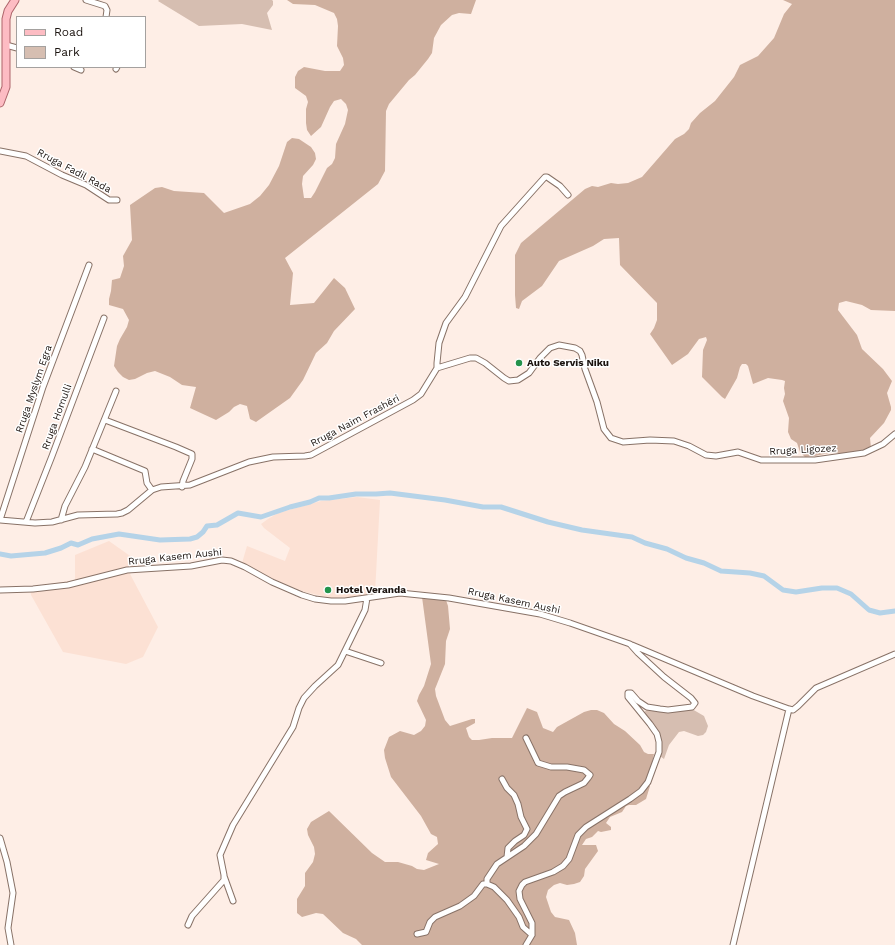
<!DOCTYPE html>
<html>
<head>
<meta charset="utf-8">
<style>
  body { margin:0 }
  #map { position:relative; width:895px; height:945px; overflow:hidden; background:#feeee6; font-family:"Work Sans",sans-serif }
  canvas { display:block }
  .legend { position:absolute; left:16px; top:16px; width:130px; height:52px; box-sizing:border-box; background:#fff; border:1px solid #a4a19f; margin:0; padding:5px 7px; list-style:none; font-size:12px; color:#1b130f }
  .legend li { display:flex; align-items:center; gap:8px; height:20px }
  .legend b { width:20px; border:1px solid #a4a19f }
</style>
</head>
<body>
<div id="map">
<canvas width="895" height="945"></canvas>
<ul class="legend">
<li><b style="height:5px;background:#fdbcc3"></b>Road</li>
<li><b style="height:11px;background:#d6beb1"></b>Park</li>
</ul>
</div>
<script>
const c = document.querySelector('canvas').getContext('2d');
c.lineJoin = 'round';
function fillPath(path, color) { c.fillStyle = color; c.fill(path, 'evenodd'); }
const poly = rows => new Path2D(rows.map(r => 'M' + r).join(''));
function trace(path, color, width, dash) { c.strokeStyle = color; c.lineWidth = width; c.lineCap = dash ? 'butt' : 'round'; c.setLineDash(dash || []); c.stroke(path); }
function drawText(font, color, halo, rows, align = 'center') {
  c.font = font + ' "Work Sans",sans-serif'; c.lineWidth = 3; c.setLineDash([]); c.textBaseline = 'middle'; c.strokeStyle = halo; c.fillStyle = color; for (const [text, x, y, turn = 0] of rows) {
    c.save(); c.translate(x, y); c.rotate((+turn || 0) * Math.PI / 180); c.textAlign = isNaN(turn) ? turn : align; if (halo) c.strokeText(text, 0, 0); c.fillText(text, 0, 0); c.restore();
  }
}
fillPath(poly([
  [357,497,380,500,375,593,352,597,331,598,305,592,277,581,242,563,247,546,285,561,290,548,264,528,261,524,268,519,278,513,321,501],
  [109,541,140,563,130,574,158,627,143,657,126,664,63,652,31,595,30,587,75,580,75,555]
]), '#fce1d4');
fillPath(poly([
  [159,0,272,0,273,1,273,5,267,13,272,30,242,24,199,26,158,1],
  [648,709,660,712,692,709,704,716,708,726,706,732,703,735,698,736,684,731,679,732,669,745,664,759,657,754,661,740,643,713]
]), '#d6beb1');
fillPath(poly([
  [287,0,476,0,471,14,459,13,452,15,441,25,434,38,432,53,428,59,415,75,409,80,389,104,386,111,385,171,378,184,285,258,293,273,290,305,314,303,334,278,345,288,355,309,334,331,327,343,316,353,303,380,290,398,256,422,250,419,247,406,240,404,234,407,229,412,216,420,190,408,196,387,182,385,170,377,155,371,147,373,135,379,129,380,123,377,118,372,114,366,117,346,120,339,127,327,129,320,123,309,109,305,109,299,111,291,112,280,120,278,124,266,123,256,132,240,130,205,155,188,162,187,174,191,204,193,224,213,250,204,260,196,269,185,279,166,287,142,292,138,299,139,311,147,315,153,316,159,313,165,303,176,302,184,304,198,311,198,315,192,327,168,332,164,335,158,336,144,345,124,348,110,346,104,341,99,334,101,330,107,321,127,311,136,307,130,306,123,306,109,308,102,306,96,295,88,295,77,298,71,304,67,325,71,340,71,344,65,343,58,337,46,338,26,337,19,334,13,315,5,293,4],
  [783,0,895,0,895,311,871,310,862,305,846,301,839,303,838,310,857,335,862,349,883,369,892,381,887,393,891,407,891,410,884,423,870,438,871,448,851,453,829,453,815,456,805,457,800,452,797,443,791,439,788,432,789,418,783,401,785,394,784,388,785,381,782,380,768,378,753,384,748,366,746,364,742,364,740,367,737,378,725,399,722,397,702,377,703,350,707,340,706,337,699,339,688,354,672,365,650,334,654,328,657,320,657,303,620,265,619,238,604,239,593,246,559,261,542,286,522,301,519,309,516,308,515,295,515,255,521,243,585,189,592,186,598,187,611,183,618,184,628,183,642,177,675,139,684,134,689,129,691,123,700,113,715,101,734,77,740,65,758,56,774,38,784,14,792,4],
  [422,597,446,600,448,606,450,629,446,641,445,664,435,689,436,696,445,720,450,726,472,719,475,719,475,723,466,728,469,737,472,740,479,740,492,738,512,738,527,708,537,712,543,728,553,732,557,727,584,712,591,710,597,710,604,713,614,724,625,731,640,745,644,752,648,754,654,754,650,772,644,784,650,786,646,799,636,805,629,805,626,806,622,812,610,817,606,823,611,827,611,830,601,832,598,831,592,837,586,839,582,845,596,845,598,851,585,869,584,876,580,882,574,884,567,885,560,883,554,885,548,890,546,897,551,912,555,917,569,920,575,933,577,945,362,945,356,939,343,933,323,914,316,913,302,917,297,913,297,899,305,886,305,873,313,862,315,854,314,847,308,835,307,829,311,822,329,811,372,853,385,862,398,862,412,866,417,869,424,870,439,864,426,860,428,853,438,844,437,837,431,834,421,816,391,777,385,758,384,750,389,737,400,731,414,735,421,731,425,726,426,720,417,701,419,695,424,686,431,664]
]), '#cfb09f');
trace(poly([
  [0,554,11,556,45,553,61,548,71,543,78,545,92,539,119,534,160,540,190,539,197,537,203,532,207,526,217,525,238,513,261,517,290,507,310,502,319,498,329,498,356,494,376,494,390,493,445,500,483,507,501,507,548,522,582,530,632,537,645,543,667,549,686,558,704,563,721,571,750,573,764,576,783,590,796,592,822,588,837,588,851,594,869,610,880,613,895,611]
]), '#b5d3e8', 5);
const minor = poly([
  [86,0,105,6,107,10,106,17],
  [6,45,17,48],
  [74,67,81,70],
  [116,69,117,67],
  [0,151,26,156,62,175,86,185,109,200,117,200],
  [437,368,470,358,476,358,485,363,504,378,509,381,518,380,529,373,540,358,550,348,559,345,575,348,580,351,582,355,585,369,597,402,604,429,611,438,623,442,650,440,674,441,689,446,706,455,716,456,738,452,761,460,815,460,864,453,883,444,895,434],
  [105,420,176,447,192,454,192,459,183,481,182,487],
  [92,449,145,471,147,483,152,490],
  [0,520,35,523,52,522,78,515,117,514,122,513,128,510,152,490,161,487,190,485,249,462,273,457,305,456,311,455,413,400,421,394,437,368,437,363,439,343,446,323,465,297,501,226,545,177,547,177,560,186,568,195],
  [0,520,43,387,89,265],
  [61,520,65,506,85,467,116,391],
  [26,522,52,456,104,318],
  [0,590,33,589,68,585,127,570,191,566,222,560,231,561,245,567,272,582,302,595,315,599,331,601,345,601,400,593,449,598,540,614,570,623,630,644,638,653,664,677,691,698,695,703,692,707,668,710,660,709,647,707,638,701,631,693,628,693,628,697,650,724,657,734,659,742,659,752,648,782,641,791,630,799,586,827,578,835,569,859,563,866,553,872,525,882,522,885,519,891,520,899,532,923,532,935,526,945],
  [632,645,753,696,789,709,793,710,798,706,816,688,895,654],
  [345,651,381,663],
  [526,738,538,763,551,767,567,767,584,770,590,775,588,778,584,783,565,792,559,796,536,834,524,846,497,864,487,879,487,884,494,887,507,900,519,917,523,927,532,935],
  [502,779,507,788,514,795,518,804,521,817,527,829,524,835,515,841,508,848,507,857],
  [0,838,7,862,13,893,8,928,11,945],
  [224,876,233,901],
  [188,925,192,916,224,880,224,875,220,855,233,825,293,727,299,708,304,698,315,686,338,665,365,610,367,598],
  [417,934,426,932,430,922,435,917,460,906,474,896,483,884,487,884],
  [733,945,789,709]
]);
const major = poly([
  [0,103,6,87,6,19,8,11,15,0]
]);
trace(minor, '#887267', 7);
trace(major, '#ad646a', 9);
trace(minor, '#fff', 5);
trace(major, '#fdbcc3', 7);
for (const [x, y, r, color] of [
  [519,363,4,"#24934c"],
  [328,590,4,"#24934c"]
]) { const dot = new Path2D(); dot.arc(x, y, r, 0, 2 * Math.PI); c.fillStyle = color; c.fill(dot); trace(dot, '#fff', 1.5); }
drawText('10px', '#1b130f', '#fff', [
  ["Rruga Fadil Rada",74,171,28],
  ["Rruga Myslym Egra",34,389,-71],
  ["Rruga Homulli",57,417,-70],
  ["Rruga Naim Frashëri",355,421,-28],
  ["Rruga Ligozez",803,450,-3],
  ["Rruga Kasem Aushi",175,557,-6],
  ["Rruga Kasem Aushi",514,601,12]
]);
drawText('bold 10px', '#1b130f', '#fff', [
  ["Auto Servis Niku",527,363],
  ["Hotel Veranda",336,590]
], 'left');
</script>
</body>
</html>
